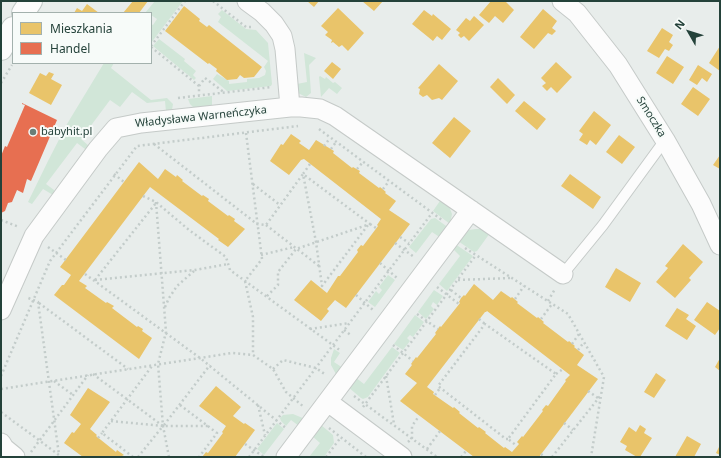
<!DOCTYPE html>
<html>
<head>
<meta charset="utf-8">
<style>
  body { margin:0 }
  #map { position:relative; width:721px; height:458px; overflow:hidden; background:#e8edeb; font-family:"Noto Sans",sans-serif }
  canvas { display:block }
  .frame { position:absolute; inset:0; border:2px solid #24423a; pointer-events:none }
  .legend { position:absolute; left:12px; top:12px; width:140px; height:52px; box-sizing:border-box; background:#f7fbf9; border:1px solid #a3b1ad; margin:0; padding:5px 7px; list-style:none; font-size:12px; color:#24423a }
  .legend li { display:flex; align-items:center; gap:8px; height:20px }
  .legend b { width:20px; border:1px solid #a3b1ad }
  .north { position:absolute; left:669px; top:12px; width:40px; height:40px; -webkit-text-stroke:3px #f7fbf9; paint-order:stroke; rotate:309deg; font-size:11px; font-weight:700; line-height:16px; text-align:center; color:#24423a }
  .north::after { content:''; display:block; margin:auto; width:14px; height:18px; background:#24423a; clip-path:polygon(50% 0,100% 100%,50% 72%,0 100%) }
</style>
</head>
<body>
<div id="map">
<canvas width="721" height="458"></canvas>
<div class="frame"></div>
<ul class="legend">
<li><b style="height:11px;background:#e9c46a"></b>Mieszkania</li>
<li><b style="height:11px;background:#e76f51"></b>Handel</li>
</ul>
<div class="north">N</div>
</div>
<script>
const c = document.querySelector('canvas').getContext('2d');
c.lineJoin = 'round';
function fillPath(path, color) { c.fillStyle = color; c.fill(path, 'evenodd'); }
const poly = rows => new Path2D(rows.map(r => 'M' + r).join(''));
function trace(path, color, width, dash) { c.strokeStyle = color; c.lineWidth = width; c.lineCap = dash ? 'butt' : 'round'; c.setLineDash(dash || []); c.stroke(path); }
function drawText(font, color, halo, rows, align = 'center') {
  c.font = font + ' "Noto Sans",sans-serif'; c.lineWidth = 4; c.setLineDash([]); c.textBaseline = 'middle'; c.strokeStyle = halo; c.fillStyle = color; for (const [text, x, y, turn = 0] of rows) {
    c.save(); c.translate(x, y); c.rotate((+turn || 0) * Math.PI / 180); c.textAlign = isNaN(turn) ? turn : align; if (halo) c.strokeText(text, 0, 0); c.fillText(text, 0, 0); c.restore();
  }
}
fillPath(poly([
  [155,1,183,1,151,43,151,24,153,25,157,19,151,15,151,13,145,13],
  [222,10,246,29,256,30,268,43,272,84,271,86,227,91,213,79,217,74,229,81,229,84,247,82,247,79,259,78,265,75,266,71,264,67,268,61,218,22,221,17,218,14],
  [159,39,185,59,184,61,196,71,193,75,196,78,194,80,153,46],
  [304,53,316,58,309,65,311,93,306,97,298,93,297,84,307,82],
  [104,63,114,63,111,68,151,100,167,98,173,104,172,110,171,111,166,112,165,101,147,103,132,92,120,107,110,100,81,139,89,146,87,150,85,149,77,143,46,184,54,190,55,192,53,195,43,189,32,204,28,202,48,161,67,124],
  [320,76,325,79,326,77,333,83,335,82,342,88,337,94,329,88,321,97,319,77],
  [212,96,212,107,195,109,190,104,188,99],
  [442,198,449,206,452,214,450,224,433,211],
  [435,218,449,228,441,238,432,232,416,253,409,247,431,219],
  [476,229,483,229,490,233,477,251,474,252,458,241,463,235,469,230],
  [455,244,473,256,447,291,439,284,460,256,452,248],
  [388,275,395,280,375,307,368,302,376,291,379,294,382,290,379,287],
  [434,290,443,296,437,305,433,302,431,306,434,309,426,319,418,312],
  [415,315,424,322,413,337,410,335,407,338,410,341,403,350,394,344],
  [392,347,400,353,368,397,363,399,361,398,348,387,355,377,364,384],
  [334,349,340,353,334,362,343,368,337,376,331,365,331,358],
  [293,414,305,419,299,426,291,420,286,426,281,421,280,418,283,415],
  [277,423,284,429,264,455,257,449],
  [321,425,333,435,334,443,324,457,309,457,320,443,311,435]
]), '#d1e6d8');
fillPath(poly([
  [133,1,148,1,139,13,123,13],
  [307,1,319,1,314,7],
  [362,1,383,1,374,11],
  [491,1,507,1,506,2,514,10,503,23,495,16,489,23,479,15],
  [87,4,99,13,74,13,77,8,82,11],
  [184,6,200,19,199,21,207,27,209,25,262,67,254,77,244,78,240,75,237,79,227,80,216,71,217,69,209,63,208,64,165,31],
  [338,8,364,33,348,51,342,45,339,47,333,42,331,43,332,40,325,35,328,32,321,26],
  [543,9,557,21,552,28,556,31,552,35,548,33,534,49,520,37],
  [424,10,432,16,433,14,451,29,442,40,437,36,433,41,412,24],
  [474,16,484,25,469,41,464,36,461,38,458,35,460,33,456,30,466,18,470,21],
  [662,28,673,35,669,42,673,45,669,51,665,49,659,58,647,51],
  [720,46,720,71,709,63],
  [667,56,684,67,673,84,656,73],
  [332,62,341,69,333,79,324,71],
  [556,62,572,77,557,93,551,87,547,91,542,86,546,83,541,78],
  [439,64,458,81,442,100,439,98,432,100,427,95,423,97,419,94,420,89,418,88],
  [698,65,712,74,707,82,702,78,697,85,689,80],
  [49,72,54,74,51,79,62,85,51,105,29,93,40,73,46,76],
  [498,78,515,95,507,104,490,87],
  [693,87,710,99,698,116,681,104],
  [524,101,546,119,537,130,515,111],
  [594,111,611,125,596,145,590,140,587,145,579,140,583,134,579,131],
  [454,117,471,131,450,158,432,143],
  [291,134,301,141,299,143,309,150,316,140,334,151,333,153,352,168,353,167,360,171,359,173,379,188,380,187,386,192,385,193,396,201,389,210,410,224,346,308,335,300,327,309,329,311,321,321,294,300,311,280,327,293,338,276,340,276,358,252,357,250,361,245,363,246,378,226,377,225,381,219,304,159,301,160,289,175,270,161,281,144,283,145],
  [619,135,635,147,622,164,606,152],
  [720,155,720,169,713,165],
  [139,162,158,179,165,169,176,177,177,175,183,180,182,181,202,196,203,195,209,199,208,201,228,216,229,215,235,219,234,221,245,229,228,247,218,240,219,239,150,187,79,281,87,286,85,288,106,303,107,302,114,306,112,308,137,327,138,326,143,329,142,331,152,338,139,359,54,295,62,285,64,285,71,275,60,267],
  [570,174,601,197,593,209,561,186],
  [683,244,703,262,689,278,691,280,675,298,656,282,668,268,665,266],
  [616,268,641,283,630,302,605,287],
  [474,284,493,300,501,291,511,298,512,297,518,302,517,303,537,318,538,317,544,322,543,323,568,342,569,341,575,346,574,347,584,355,577,365,598,379,539,457,474,457,400,401,417,383,405,374,412,365,411,364,416,357,417,358,436,334,435,333,440,326,441,327,460,303,459,302,461,298,464,295,465,296],
  [487,311,570,375,565,380,566,381,548,406,546,405,542,410,543,411,523,437,522,436,517,442,519,444,512,452,505,447,504,448,485,433,486,432,479,427,478,428,459,413,460,412,454,407,453,408,433,394,434,392,427,387,485,312,486,312],
  [707,302,720,311,720,328,715,335,694,320],
  [677,308,689,315,686,319,696,326,687,340,665,326],
  [720,358,720,371,715,367],
  [656,373,666,380,654,398,644,392],
  [216,386,241,407,233,416,244,424,245,423,255,430,235,457,202,457,206,452,208,453,223,433,222,432,226,426,199,406],
  [88,388,110,402,90,429,97,435,96,436,116,452,117,450,124,455,122,456,124,457,83,457,64,443,72,432,74,433,81,424,70,415],
  [640,425,646,429,644,433,652,438,640,457,637,457,625,450,627,446,620,442,629,427,636,432],
  [687,436,701,444,694,457,675,457],
  [720,445,720,455,716,453]
]), '#e9c46a');
fillPath(poly([
  [22,103,57,120,31,181,27,179,23,193,17,190,12,202,8,203,5,211,1,213,1,162,2,159,1,156,5,146,7,147,25,105,22,104]
]), '#e76f51');
const service = poly([
  [563,274,603,225,665,140]
]);
const minor = poly([
  [247,1,262,12,274,24,282,36,285,49,290,107],
  [562,1,577,13,618,65,665,140,701,204,720,245],
  [1,310,34,236,98,149,116,128,141,123,290,107,301,107,320,109,335,116,563,274],
  [328,402,402,457],
  [1,443,4,448,15,457],
  [286,457,471,210]
]);
const secondary = poly([
  [23,13,31,1],
  [1,49,13,28]
]);
trace(service, '#c5cac8', 12);
trace(minor, '#c5cac8', 21);
trace(secondary, '#c3cbc8', 24);
trace(poly([
  [213,1,246,27,252,27],
  [151,46,185,1],
  [151,47,199,86,199,95],
  [1,83,12,65],
  [199,86,205,78,225,93],
  [178,98,272,87],
  [319,129,442,220],
  [246,133,262,259,245,281,253,317,253,355],
  [154,144,257,224,266,225,303,174,370,224,296,249,278,272,278,285,266,297],
  [324,146,330,138],
  [331,149,336,142],
  [310,164,303,174,316,242,322,286,368,225],
  [357,169,363,162],
  [114,174,124,182],
  [253,184,280,205],
  [383,189,389,181],
  [143,196,156,202,189,230,226,257,230,270,341,351],
  [156,202,166,332,158,364,163,426,169,457],
  [1,220,19,227],
  [370,224,376,228],
  [266,225,319,266],
  [400,237,409,243],
  [395,243,414,257],
  [48,247,66,260],
  [465,248,568,314,604,377,591,457],
  [261,255,294,247],
  [380,263,397,278],
  [85,274,200,358,287,429],
  [95,280,195,270,228,264],
  [95,280,156,203],
  [458,280,511,278],
  [437,287,459,304],
  [451,290,461,298],
  [356,295,373,310],
  [515,299,524,286],
  [548,301,555,289],
  [39,303,128,369],
  [165,307,169,298,177,286,194,271],
  [417,314,438,329],
  [479,319,485,324],
  [541,319,552,304],
  [310,329,349,323],
  [344,330,352,336],
  [572,344,579,334],
  [393,345,413,361],
  [578,350,584,342],
  [273,369,283,360,316,368,326,375],
  [93,374,163,426,138,457],
  [556,374,563,369],
  [1,376,50,261,137,146,298,126],
  [386,376,394,424],
  [54,381,73,395],
  [1,389,232,353,253,355,273,369,286,392,304,407],
  [588,391,598,398],
  [435,395,440,388],
  [354,396,437,457],
  [180,405,217,433,199,457],
  [258,405,265,435],
  [363,407,476,255],
  [1,412,59,455,38,302,26,297],
  [111,421,163,426,208,426],
  [564,423,573,430],
  [164,425,210,365],
  [329,428,366,457],
  [98,438,102,433],
  [508,439,506,439,438,386,485,324,556,374,508,439,517,446],
  [408,442,412,438,412,426,419,416],
  [245,444,264,457],
  [427,449,440,431],
  [31,452,88,375],
  [541,454,545,457],
  [133,457,102,433,152,366],
  [249,457,432,213],
  [326,457,341,437],
  [461,457,466,451],
  [552,457,601,395]
]), '#c3ccca', 2.5, [2, 3]);
trace(service, '#fcfcfc', 10);
trace(minor, '#fcfcfc', 19);
trace(secondary, '#fcfcfc', 22);
for (const [x, y, r, color] of [
  [33,132,4,"#697e78"]
]) { const dot = new Path2D(); dot.arc(x, y, r, 0, 2 * Math.PI); c.fillStyle = color; c.fill(dot); trace(dot, '#f7fbf9', 1.5); }
drawText('11px', '#24423a', '#f7fbf9', [
  ["Władysława Warneńczyka",201,117,-6],
  ["Smoczka",651,117,58]
]);
drawText('11px', '#24423a', '#f7fbf9', [
  ["babyhit.pl",41,132]
], 'left');
</script>
</body>
</html>
